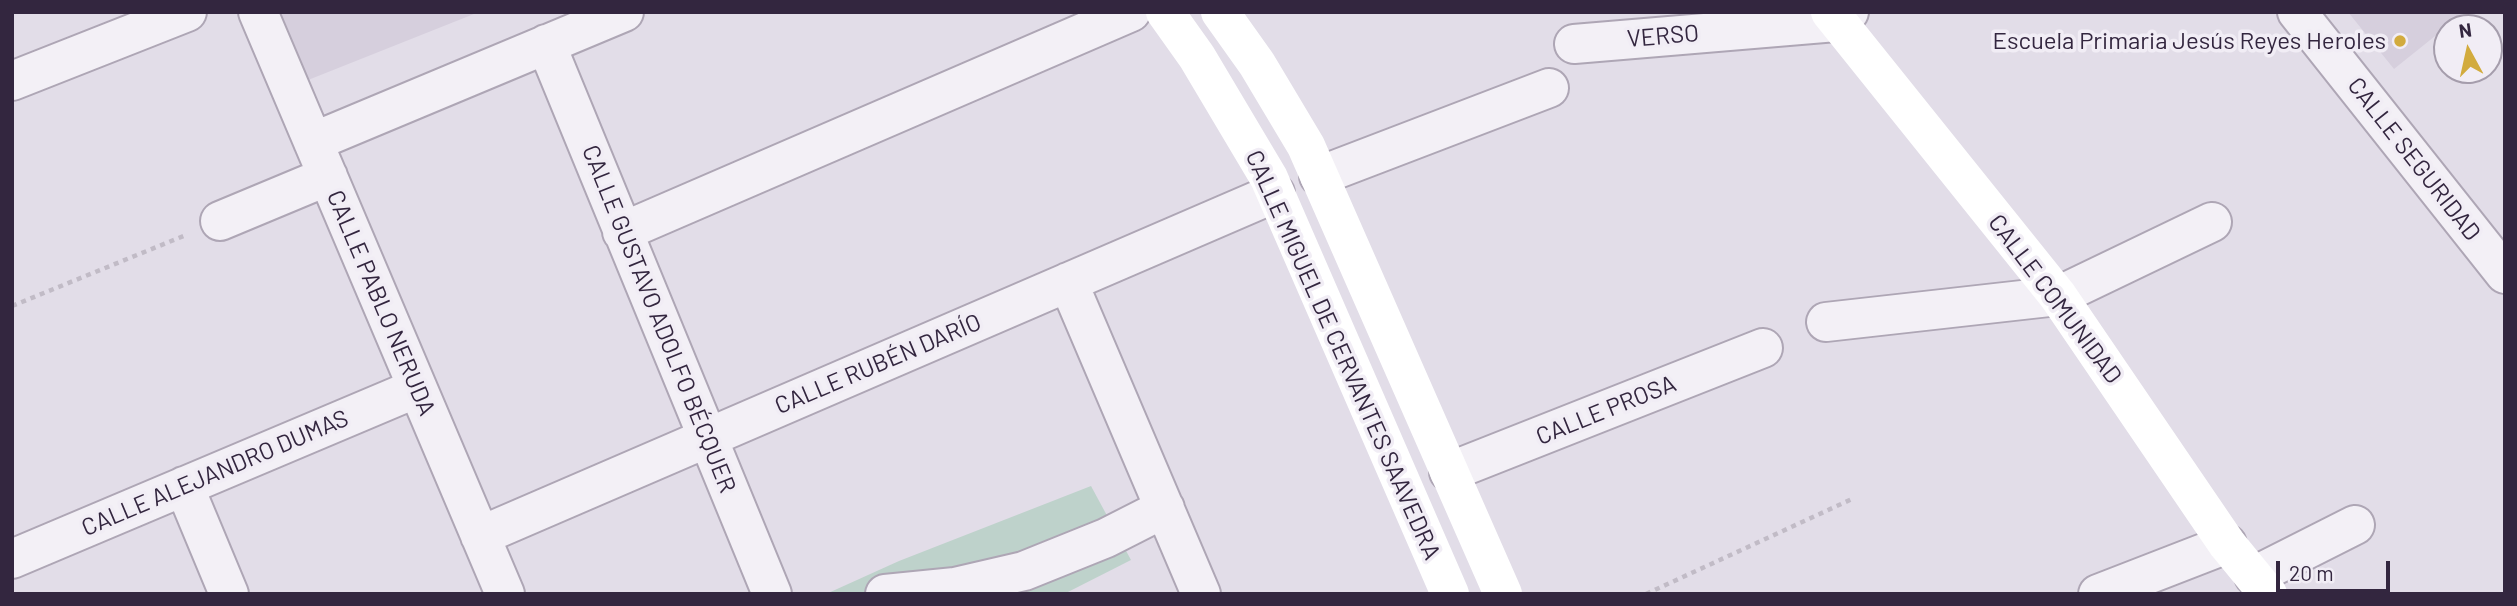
<!DOCTYPE html>
<html>
<head>
<meta charset="utf-8">
<style>
  body { margin:0 }
  #map { position:relative; width:2517px; height:606px; overflow:hidden; background:#e2dde8; font-family:Barlow,sans-serif }
  canvas { display:block }
  .frame { position:absolute; inset:0; border:14px solid #33263f; pointer-events:none }
  .north { position:absolute; left:2433px; top:14px; width:70px; height:70px; box-sizing:border-box; background:#f1edf5; border:2px solid #a59dac; border-radius:50%; rotate:352deg; font-size:19px; font-weight:700; line-height:28px; text-align:center; color:#33263f }
  .north::after { content:''; display:block; margin:auto; width:24px; height:32px; background:#d2ab3d; clip-path:polygon(50% 0,100% 100%,50% 72%,0 100%) }
  .scale { position:absolute; left:2276px; top:561px; width:114px; height:32px; box-sizing:border-box; border:4px solid #33263f; border-top:0; padding-left:9px; font-size:21px; line-height:24px; white-space:nowrap; color:#33263f; -webkit-text-stroke:5px #f1edf5; paint-order:stroke }
</style>
</head>
<body>
<div id="map">
<canvas width="2517" height="606"></canvas>
<div class="frame"></div>
<div class="north">N</div>
<div class="scale">20 m</div>
</div>
<script>
const c = document.querySelector('canvas').getContext('2d');
c.lineJoin = 'round';
function fillPath(path, color) { c.fillStyle = color; c.fill(path, 'evenodd'); }
const poly = rows => new Path2D(rows.map(r => 'M' + r).join(''));
function trace(path, color, width, dash) { c.strokeStyle = color; c.lineWidth = width; c.lineCap = dash ? 'butt' : 'round'; c.setLineDash(dash || []); c.stroke(path); }
function drawText(font, color, halo, rows, align = 'center') {
  c.font = font + ' Barlow,sans-serif'; c.lineWidth = 7; c.setLineDash([]); c.textBaseline = 'middle'; c.strokeStyle = halo; c.fillStyle = color; for (const [text, x, y, turn = 0] of rows) {
    c.save(); c.translate(x, y); c.rotate((+turn || 0) * Math.PI / 180); c.textAlign = isNaN(turn) ? turn : align; if (halo) c.strokeText(text, 0, 0); c.fillText(text, 0, 0); c.restore();
  }
}
fillPath(poly([
  [261,12,479,12,293,86],
  [2348,12,2465,12,2394,69]
]), '#d6cfdd');
fillPath(poly([
  [1091,486,1131,560,1064,594,826,594,899,561]
]), '#bed2cb');
const street = poly([
  [258,12,505,594],
  [2297,12,2505,274],
  [546,44,772,594],
  [1574,44,1836,22,1849,12],
  [12,81,187,12],
  [313,142,624,12],
  [1319,176,1549,88],
  [220,221,328,176],
  [622,232,1131,12],
  [1068,282,1201,594],
  [1826,322,2058,296,2212,222],
  [1449,472,1763,348],
  [184,486,229,594],
  [480,536,1275,193],
  [12,559,417,388],
  [2254,576,2355,525],
  [885,594,955,587,1024,571,1106,538,1165,508],
  [2098,594,2227,544]
]);
trace(street, '#aea6b5', 42);
trace(poly([
  [12,306,186,235],
  [1646,594,1852,499]
]), '#c1bbc6', 4.5, [5, 5]);
trace(street, '#f3f0f6', 38);
trace(poly([
  [1165,12,1197,57,1269,178,1450,594],
  [1220,12,1257,64,1306,146,1503,594],
  [1830,12,2058,296,2227,544,2268,594]
]), '#fff', 38);
for (const [x, y, r, color] of [
  [2400,41,7,"#d2ab3d"]
]) { const dot = new Path2D(); dot.arc(x, y, r, 0, 2 * Math.PI); c.fillStyle = color; c.fill(dot); trace(dot, '#f1edf5', 2.5); }
drawText('24px', '#33263f', '#f1edf5', [
  ["VERSO",1663,36,-5],
  ["CALLE SEGURIDAD",2414,159,52],
  ["CALLE COMUNIDAD",2055,299,53],
  ["CALLE PABLO NERUDA",381,303,67],
  ["CALLE GUSTAVO ADOLFO BÉCQUER",659,319,68],
  ["CALLE MIGUEL DE CERVANTES SAAVEDRA",1343,355,66],
  ["CALLE RUBÉN DARÍO",878,364,-23],
  ["CALLE PROSA",1606,410,-22],
  ["CALLE ALEJANDRO DUMAS",215,473,-23]
]);
drawText('24px', '#33263f', '#f1edf5', [
  ["Escuela Primaria Jesús Reyes Heroles",2386,41]
], 'right');
</script>
</body>
</html>
